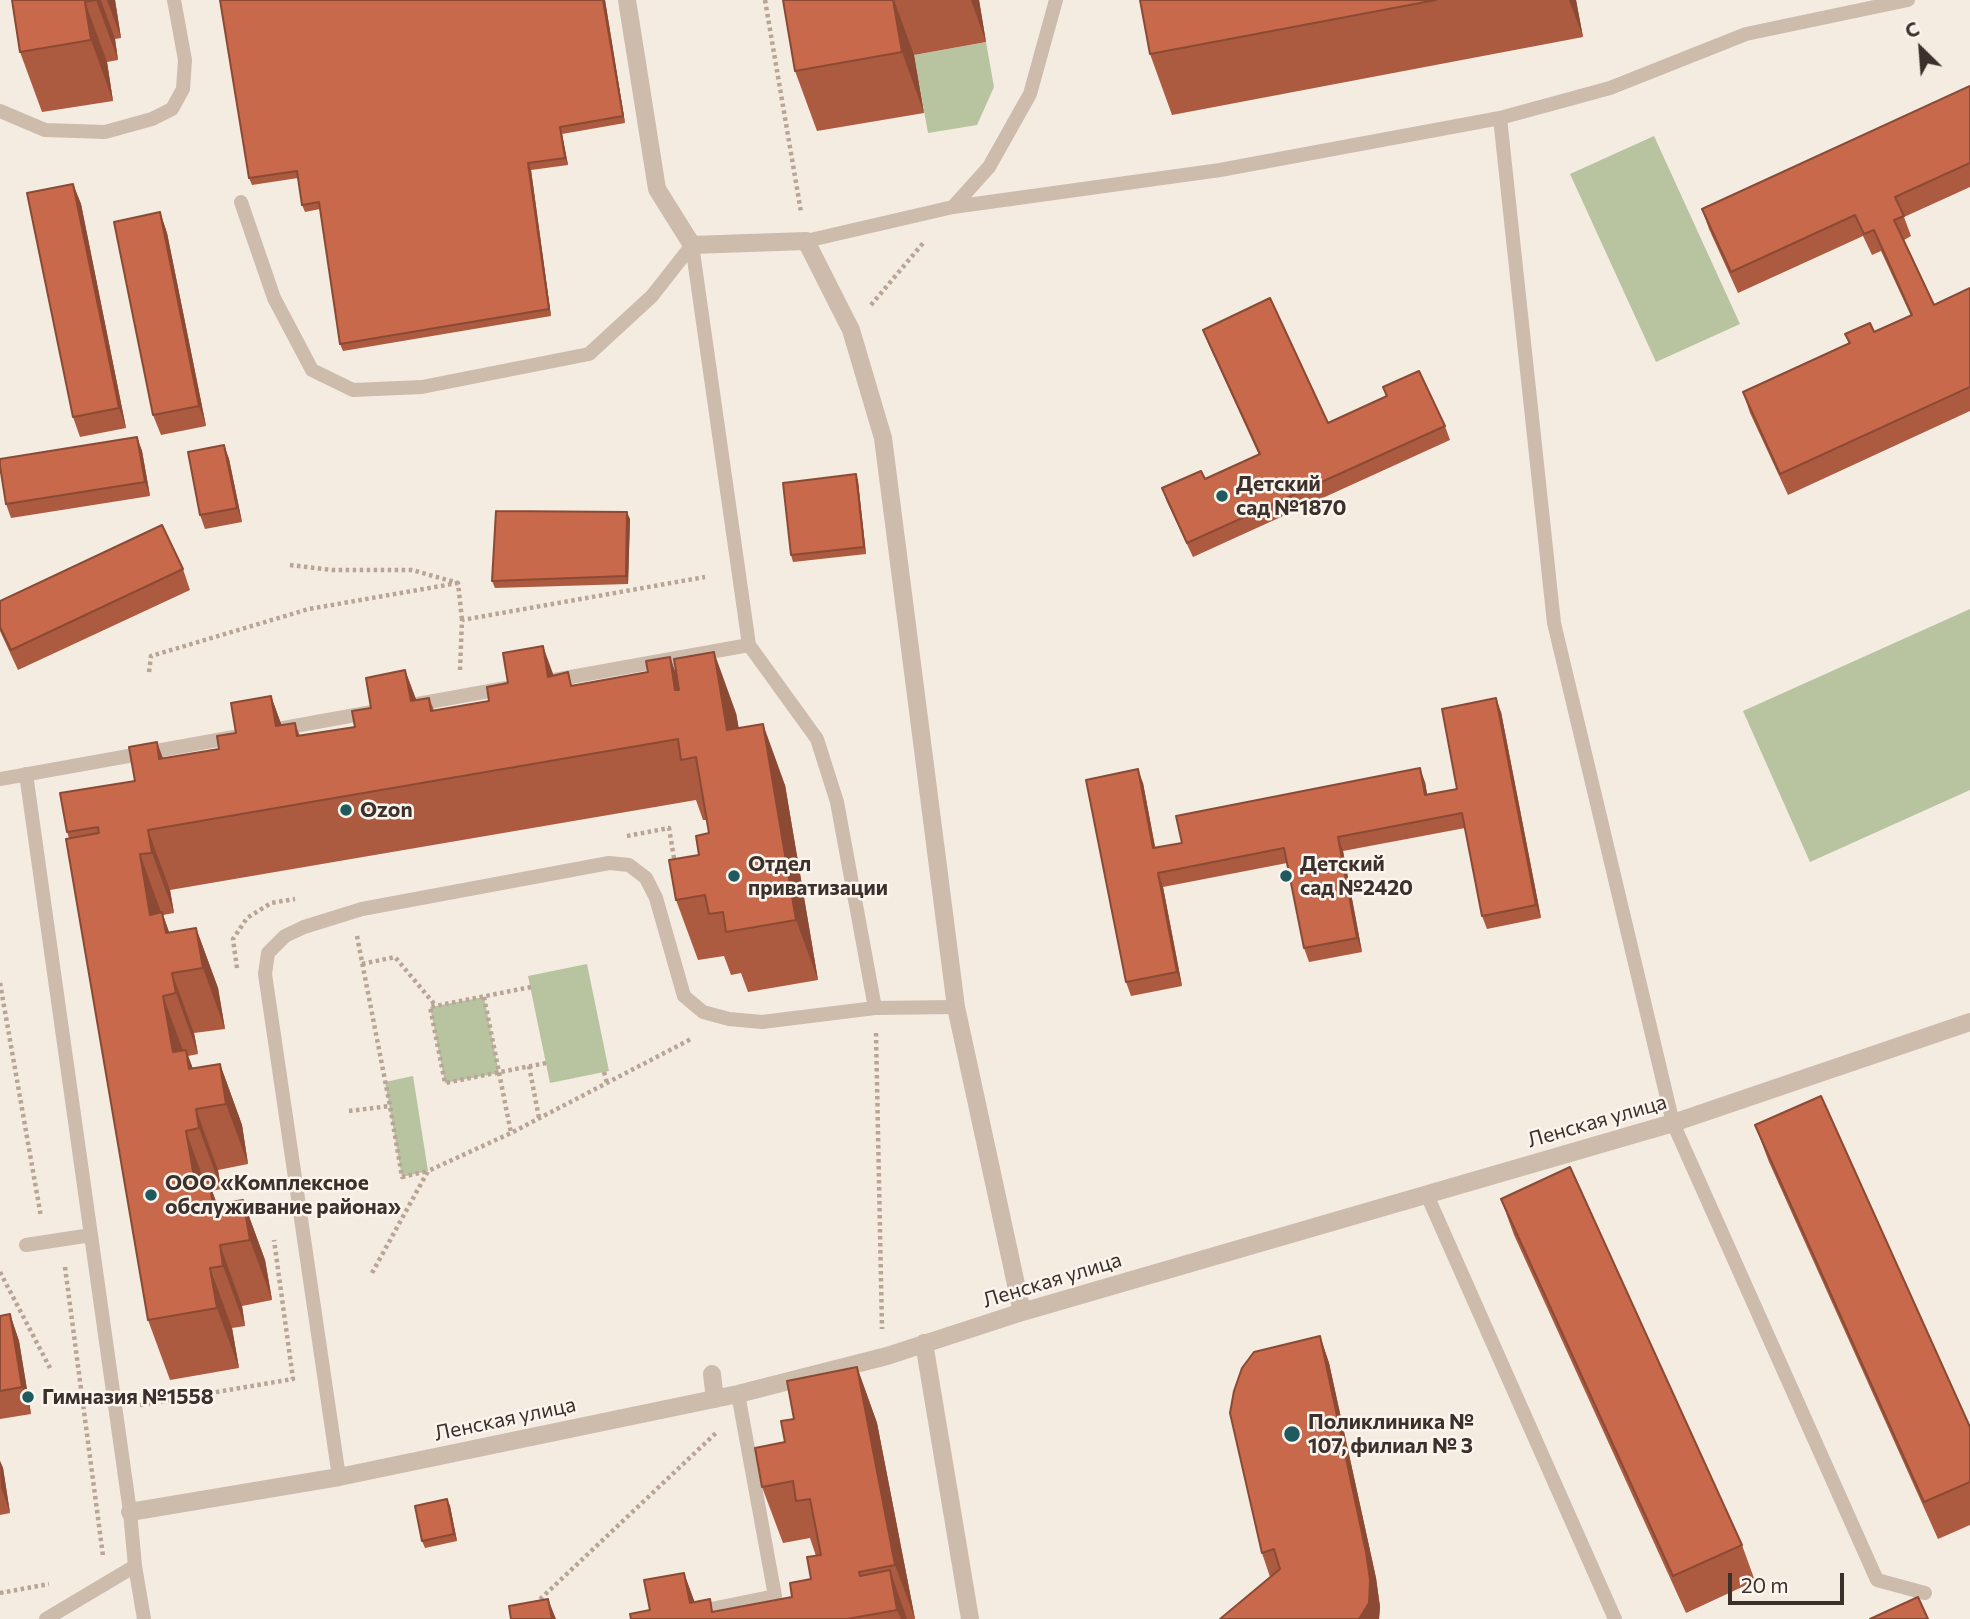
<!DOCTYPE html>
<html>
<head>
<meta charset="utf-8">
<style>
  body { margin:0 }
  #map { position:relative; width:1970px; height:1619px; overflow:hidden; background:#f4ebe1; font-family:Commissioner,sans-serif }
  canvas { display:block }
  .north { position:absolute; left:1886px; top:14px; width:70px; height:70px; -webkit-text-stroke:5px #fbf5ee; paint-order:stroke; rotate:335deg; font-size:19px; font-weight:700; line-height:28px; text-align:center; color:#3b302b }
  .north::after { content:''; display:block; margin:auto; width:24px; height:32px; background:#3b302b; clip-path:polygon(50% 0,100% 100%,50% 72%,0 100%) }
  .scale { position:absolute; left:1728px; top:1573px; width:116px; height:32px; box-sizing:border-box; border:4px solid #3b302b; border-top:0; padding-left:9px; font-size:21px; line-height:24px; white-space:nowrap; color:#3b302b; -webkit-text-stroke:5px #fbf5ee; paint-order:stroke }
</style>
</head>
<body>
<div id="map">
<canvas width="1970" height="1619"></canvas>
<div class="north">С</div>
<div class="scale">20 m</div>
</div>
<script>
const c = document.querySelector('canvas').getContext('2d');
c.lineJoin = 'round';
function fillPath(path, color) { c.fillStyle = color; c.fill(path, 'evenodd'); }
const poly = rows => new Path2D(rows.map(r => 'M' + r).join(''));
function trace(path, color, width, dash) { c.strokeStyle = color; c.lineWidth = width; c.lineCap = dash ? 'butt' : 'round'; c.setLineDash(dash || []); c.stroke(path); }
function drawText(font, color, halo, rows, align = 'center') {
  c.font = font + ' Commissioner,sans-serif'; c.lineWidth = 5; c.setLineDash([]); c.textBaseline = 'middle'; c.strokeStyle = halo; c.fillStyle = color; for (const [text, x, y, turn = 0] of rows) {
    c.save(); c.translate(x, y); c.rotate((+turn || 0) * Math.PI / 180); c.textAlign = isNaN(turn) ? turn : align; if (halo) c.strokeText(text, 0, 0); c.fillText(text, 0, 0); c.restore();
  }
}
fillPath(poly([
  [986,42,994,87,977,125,928,133,914,55],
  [1654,136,1740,324,1656,362,1570,174],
  [1970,609,1970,790,1810,862,1743,711],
  [587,964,609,1071,550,1083,528,976],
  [484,997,499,1073,445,1083,430,1007],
  [413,1076,428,1171,402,1177,385,1082]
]), '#b8c4a0');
trace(poly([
  [765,0,801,212],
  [871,305,924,242],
  [290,565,332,570,412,570,458,583,462,620],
  [460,670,462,620,705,577],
  [149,672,151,656,309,609,458,583],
  [627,836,669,828,675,864],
  [357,936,390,1106,402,1177,428,1171],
  [362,964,395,957,436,1006],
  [237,968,233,939,247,918,271,903,295,899],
  [0,983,41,1217],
  [531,987,430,1007,445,1083,546,1063],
  [484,997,511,1133],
  [876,1033,882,1329],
  [529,1066,539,1118],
  [604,1072,607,1083],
  [349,1111,390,1106],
  [65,1267,103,1556],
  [0,1272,50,1368],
  [372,1273,428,1171,511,1133,693,1038],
  [140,1405,293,1379,274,1240],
  [0,1593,49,1584],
  [535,1604,717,1432]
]), '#b9a596', 4.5, [3.5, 3.5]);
trace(poly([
  [0,111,45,130,105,132,152,119,172,109,183,89,185,60,174,0],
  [1500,118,1554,623,1673,1123,1877,1580,1925,1593],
  [241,202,274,298,312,370,353,390,422,387,589,354,652,296,692,245],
  [953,207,989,167,1030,94,1056,0],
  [806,241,953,207,1220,170,1500,118,1610,88,1746,34,1908,0],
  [692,245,749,645,817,739,837,802,875,1008],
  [554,680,749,645],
  [412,705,506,688],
  [278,729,372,712],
  [26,774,130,1512,135,1566,144,1619],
  [0,779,234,737],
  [1427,1195,1615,1619],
  [26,1245,91,1235],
  [339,1477,265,974,268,953,285,936,304,927,362,909,609,863,629,865,646,878,656,898,684,996,703,1012,729,1019,762,1022,875,1008,956,1007],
  [46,1619,135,1566],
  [662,1619,775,1596,738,1394]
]), '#cdbbac', 14);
trace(poly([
  [627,0,657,189,692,245,806,241,851,330,883,438,956,1007,1022,1312],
  [924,1343,970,1619],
  [712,1374,715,1399],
  [130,1512,339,1477,738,1394,887,1356,1022,1312,1673,1123,1970,1022]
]), '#cdbbac', 18);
fillPath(poly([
  [12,0,115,0,121,38,115,39,118,60,107,62,113,101,42,112,20,52],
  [605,0,625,123,562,134,568,165,531,170,551,316,343,351,340,344,320,209,305,212,302,205,298,178,252,185,249,178],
  [783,0,981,0,979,0,986,42,914,55,924,113,817,131,795,71],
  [1140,0,1576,0,1583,37,1172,115,1150,54],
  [1970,86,1970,187,1904,217,1911,236,1904,240,1934,305,1970,288,1970,411,1788,495,1750,413,1743,392,1849,344,1845,334,1874,332,1911,316,1881,251,1872,255,1863,236,1738,293,1709,229,1702,209],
  [73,184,81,204,126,428,80,437,73,417],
  [160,212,167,233,206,426,161,435,153,415],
  [1203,330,1328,423,1386,396,1383,387,1445,426,1450,440,1193,557,1167,502,1162,488,1205,479,1259,455,1208,343],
  [137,437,142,451,150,496,11,518,6,504],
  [224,445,229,459,242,522,205,529,200,515],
  [856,474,858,481,866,554,793,562,791,555],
  [630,519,628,584,495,588,492,581],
  [183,569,190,590,18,670,0,631,0,601],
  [670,657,677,678,736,713,739,729,785,785,818,980,748,992,741,973,731,975,724,956,698,960,676,900,709,833,707,820,703,820,696,800,170,890,174,913,163,915,169,933,196,928,218,988,225,1029,194,1033,198,1054,188,1056,193,1069,220,1064,242,1125,248,1164,218,1170,221,1189,212,1191,217,1204,243,1200,265,1260,272,1300,242,1306,245,1326,232,1328,239,1368,170,1380,148,1320,69,838,67,832,135,781,163,758,219,749,236,733,271,696,281,725,295,723,300,736,355,727,405,670,416,700,429,698,434,710,489,701,553,675,573,685,648,672],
  [1501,712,1541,918,1487,929,1482,916,1465,828,1343,851,1362,952,1309,962,1304,948,1287,863,1163,887,1182,986,1131,996,1126,982,1143,783,1155,848,1182,843,1425,782,1427,795,1457,789],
  [1755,1125,1970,1427,1970,1525,1938,1539,1769,1162],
  [1501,1199,1742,1545,1755,1581,1686,1613,1514,1235],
  [10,1314,19,1341,31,1414,0,1419,0,1316],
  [1320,1336,1329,1363,1376,1578,1380,1607,1379,1619,1220,1619,1270,1577,1262,1553],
  [857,1367,877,1423,915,1619,631,1619,650,1610,684,1573,694,1602,715,1612,792,1597,811,1579,816,1556,810,1538,783,1543,762,1487,785,1442,794,1419],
  [0,1461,3,1468,10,1513,0,1515],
  [447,1499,450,1506,457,1541,425,1548,422,1541]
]), '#ac5a40');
fillPath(poly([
  [96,0,101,0,115,39,118,60],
  [107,0,115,0,121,38],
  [603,0,605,0,625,123,623,116],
  [893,0,894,0,914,55,924,113,902,52],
  [971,0,979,0,986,42],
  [1569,0,1576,0,1583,37],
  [85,2,107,62,113,101,91,40],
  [560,127,562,134,568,165,565,158],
  [528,163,531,170,551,316,549,309],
  [73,184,81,204,126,428,119,408],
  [160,212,167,233,206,426,199,406],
  [137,437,142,451,150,496,145,482],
  [224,445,229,459,242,522,237,508],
  [856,474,858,481,866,554,864,547],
  [627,512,630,519,628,584,626,576],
  [543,646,565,707,548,677],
  [714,652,736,713,749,791,727,730],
  [670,657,692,717,675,690],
  [405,670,428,731,411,701],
  [271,696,293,756,276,726],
  [1496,698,1501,712,1541,918,1536,905],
  [763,724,785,785,818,980,796,920],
  [157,742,179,802,159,759],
  [1420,768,1425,782,1430,809,1425,795],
  [1138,769,1143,783,1158,862,1153,848],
  [148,830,170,890,174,913,152,853],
  [1338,837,1343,851,1362,952,1357,938],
  [140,854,162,915,150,915],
  [1158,873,1163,887,1182,986,1177,972],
  [162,912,183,971,166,933],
  [196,928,218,988,225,1029,203,968],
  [172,973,194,1033,198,1054,176,993],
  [163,996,185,1056,173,1052],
  [186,1050,207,1107,189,1069],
  [220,1064,242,1125,248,1164,226,1104],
  [196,1109,218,1170,221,1189,199,1128],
  [186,1131,208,1192,196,1188],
  [210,1185,231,1243,213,1205],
  [243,1200,265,1260,272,1300,250,1240],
  [220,1245,242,1306,245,1326,223,1266],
  [210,1268,232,1328,239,1368,217,1308],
  [10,1314,19,1341,31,1414,22,1387],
  [1320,1336,1329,1363,1376,1578,1380,1607,1379,1619,1359,1619],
  [857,1367,877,1423,915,1619,895,1565],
  [0,1461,3,1468,10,1513,1,1487],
  [447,1499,450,1506,457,1541,454,1534],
  [890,1570,907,1619,901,1619,897,1610],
  [684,1573,701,1619,690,1603],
  [548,1599,556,1619,552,1619]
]), '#8c4a34');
const building = poly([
  [12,0,96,0,85,2,91,40,20,52,12,0],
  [220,0,603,0,623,116,560,127,565,158,528,163,549,309,340,344,319,202,302,205,297,171,249,178,220,0],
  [783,0,893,0,902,52,795,71,783,0],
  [1140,0,1436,0,1150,54,1140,0],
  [1970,86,1970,163,1895,197,1904,216,1894,220,1934,305,1970,288,1970,387,1780,474,1743,392,1850,343,1845,334,1870,323,1874,332,1912,315,1874,230,1864,234,1855,215,1731,272,1702,209,1970,86],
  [73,184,119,408,73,417,27,193,73,184],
  [160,212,199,406,153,415,114,222,160,212],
  [1270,298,1328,423,1387,396,1383,387,1419,371,1445,426,1187,543,1162,488,1201,471,1205,479,1260,454,1203,330,1270,298],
  [137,437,145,482,6,504,0,466,0,459,137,437],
  [224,445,237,508,200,515,188,452,224,445],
  [856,474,864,547,791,555,783,483,856,474],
  [496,511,627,512,626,576,492,581,496,511],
  [162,525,183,569,11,650,0,627,0,601,162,525],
  [543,646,548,677,568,672,571,686,648,672,646,661,670,657,675,690,679,690,674,659,714,652,727,730,763,724,796,920,726,932,723,912,709,914,705,895,676,900,669,860,699,855,696,836,709,833,696,757,681,760,678,739,148,830,152,853,140,854,150,915,162,912,166,933,196,928,203,968,172,973,176,993,163,996,173,1052,186,1050,189,1069,220,1064,226,1104,196,1109,199,1128,186,1131,196,1188,210,1185,213,1205,243,1200,250,1240,220,1245,223,1266,210,1268,217,1308,148,1320,66,839,99,833,98,827,67,832,60,793,135,781,129,747,157,742,159,759,219,749,217,736,236,733,231,703,271,696,276,726,295,723,297,736,355,727,352,711,371,708,366,678,405,670,411,701,429,698,431,711,489,701,487,687,508,683,503,653,543,646],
  [1496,698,1536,905,1482,916,1462,813,1338,837,1357,938,1304,948,1284,848,1158,873,1177,972,1126,982,1086,780,1138,769,1153,848,1182,843,1176,816,1420,768,1425,795,1457,789,1442,709,1496,698],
  [1821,1096,1970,1427,1970,1482,1924,1502,1755,1125,1821,1096],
  [1570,1167,1742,1545,1673,1576,1501,1199,1570,1167],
  [10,1314,22,1387,0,1391,0,1316,10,1314],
  [1320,1336,1366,1552,1370,1580,1369,1603,1359,1619,1220,1619,1280,1569,1274,1549,1262,1553,1230,1413,1234,1391,1242,1368,1254,1352,1320,1336],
  [857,1367,895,1565,859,1572,860,1576,890,1570,897,1610,847,1619,631,1619,630,1614,650,1610,644,1580,684,1573,690,1603,710,1599,712,1612,792,1597,790,1583,811,1579,807,1557,821,1555,810,1499,796,1501,793,1481,762,1487,755,1448,785,1442,781,1421,794,1419,787,1381,857,1367],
  [447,1499,454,1534,422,1541,415,1506,447,1499],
  [1918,1597,1928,1619,1870,1619,1918,1597],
  [548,1599,552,1619,511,1619,509,1606,548,1599]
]);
fillPath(building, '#c8694b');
trace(building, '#8c4a34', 2);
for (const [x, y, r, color] of [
  [1222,496,7,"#1f5a5e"],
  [346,810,7,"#1f5a5e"],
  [734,876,7,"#1f5a5e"],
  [1286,876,7,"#1f5a5e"],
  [151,1195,7,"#1f5a5e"],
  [28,1397,7,"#1f5a5e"],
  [1292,1434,9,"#1f5a5e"]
]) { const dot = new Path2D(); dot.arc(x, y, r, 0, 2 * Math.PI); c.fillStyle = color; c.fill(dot); trace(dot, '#fbf5ee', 2.5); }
drawText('bold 21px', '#3b302b', '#fbf5ee', [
  ["Детский",1236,484],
  ["сад №1870",1236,508],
  ["Ozon",360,810],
  ["Отдел",748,864],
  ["приватизации",748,888],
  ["Детский",1300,864],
  ["сад №2420",1300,888],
  ["ООО «Комплексное",165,1183],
  ["обслуживание района»",165,1207],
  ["Гимназия №1558",42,1397],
  ["Поликлиника №",1308,1422],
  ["107, филиал № 3",1308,1446]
], 'left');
drawText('21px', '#3b302b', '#fbf5ee', [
  ["Ленская улица",1597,1121,-16],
  ["Ленская улица",1052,1280,-17],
  ["Ленская улица",505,1419,-12]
]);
</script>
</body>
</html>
